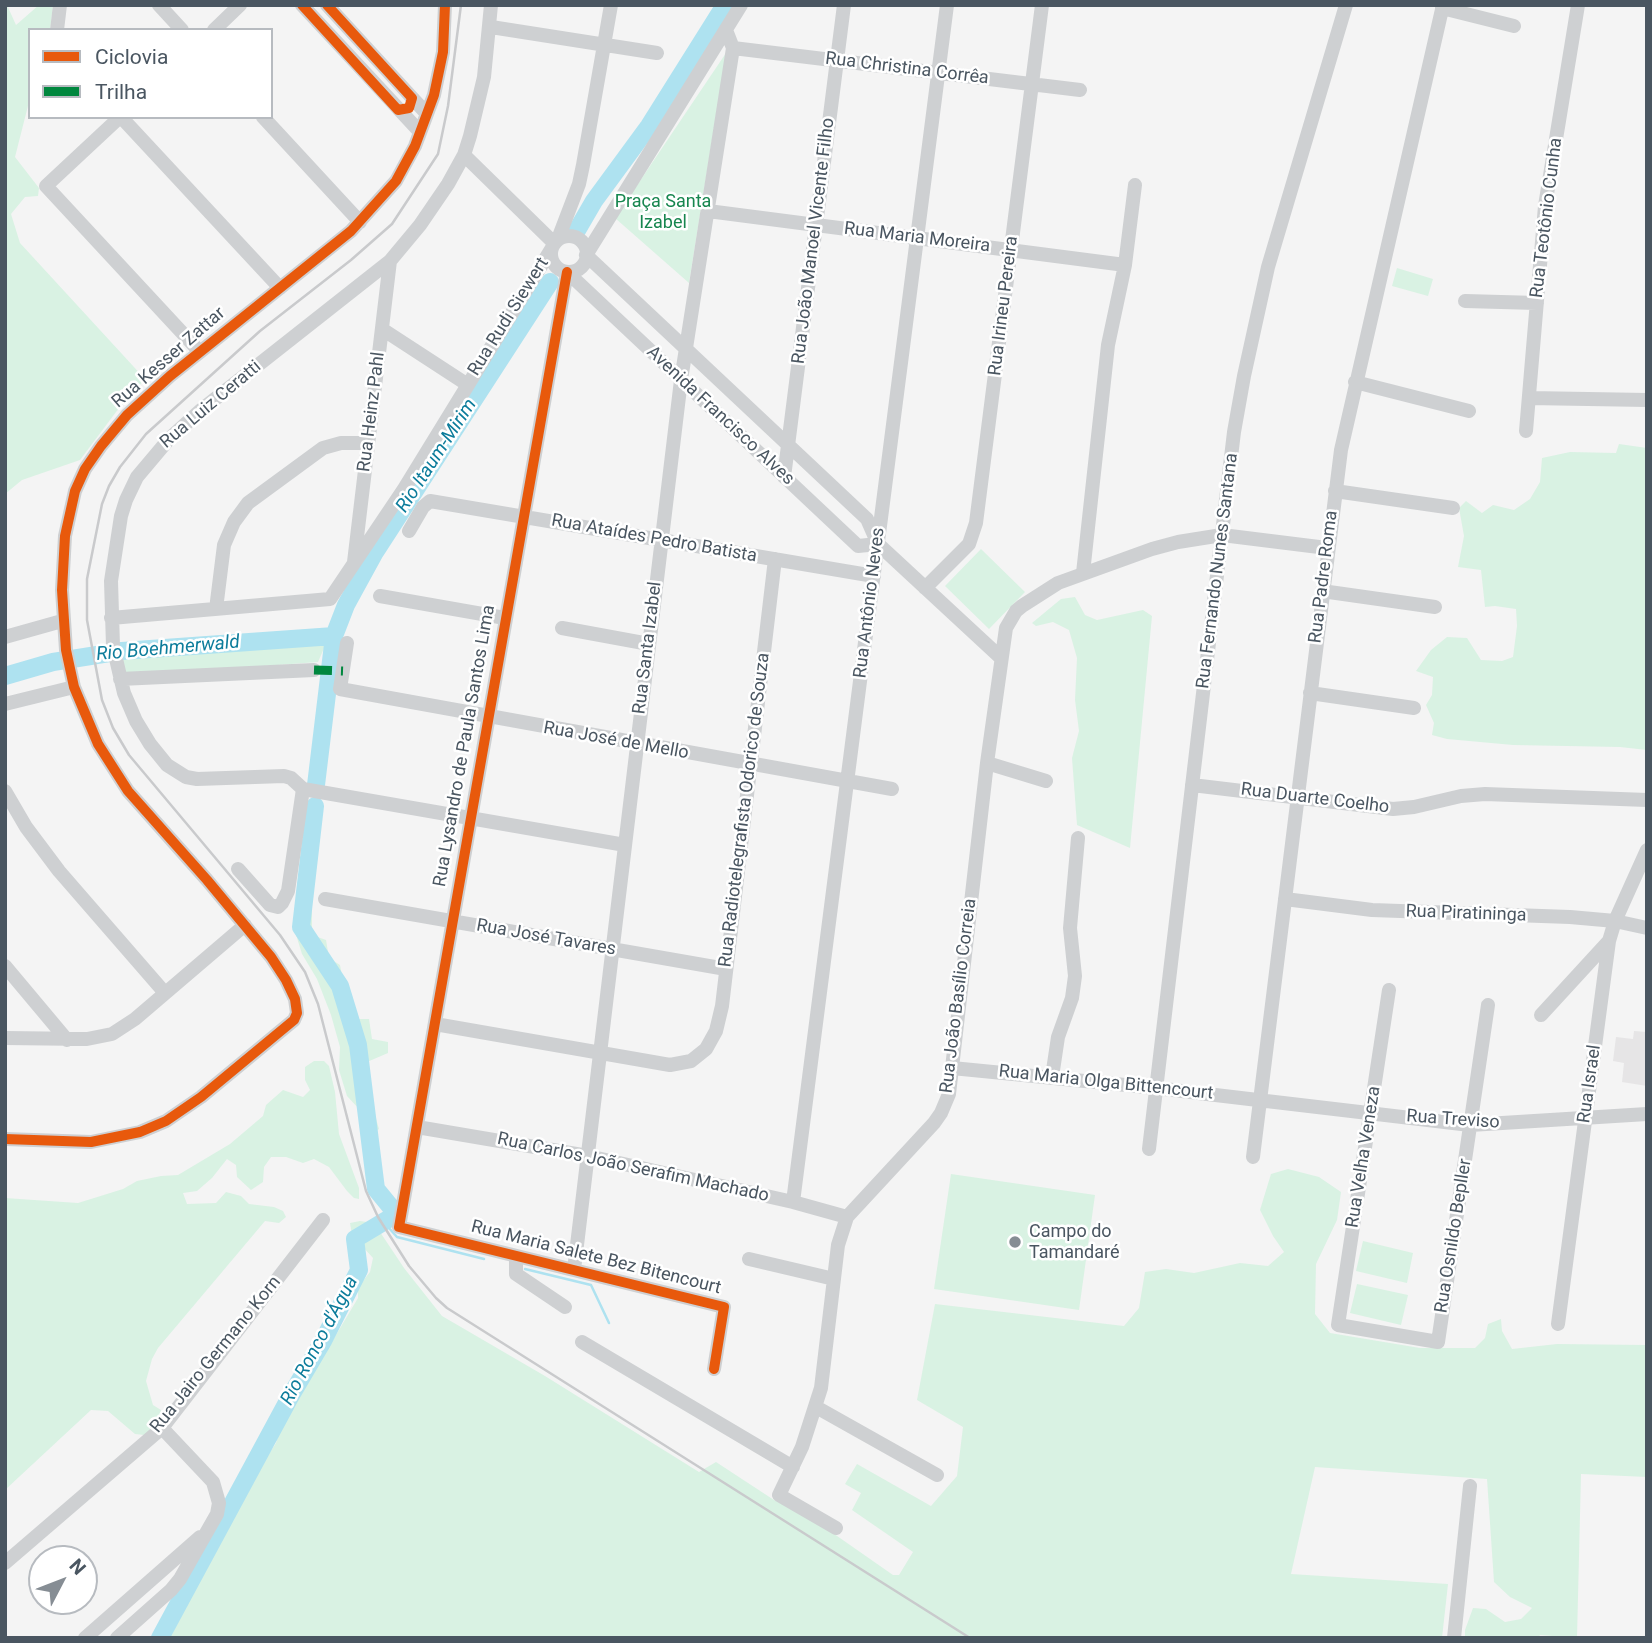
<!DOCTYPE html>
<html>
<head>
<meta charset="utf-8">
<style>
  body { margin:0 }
  #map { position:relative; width:1652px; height:1643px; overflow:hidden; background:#f4f4f4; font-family:Roboto,sans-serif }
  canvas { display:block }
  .frame { position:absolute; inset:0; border:7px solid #4a5661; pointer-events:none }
  .legend { position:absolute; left:28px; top:28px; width:245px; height:91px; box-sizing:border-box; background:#fff; border:2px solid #b7bbc0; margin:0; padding:9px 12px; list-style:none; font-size:21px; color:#4a5661 }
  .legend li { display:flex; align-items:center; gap:14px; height:35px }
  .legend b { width:35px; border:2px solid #b7bbc0 }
  .north { position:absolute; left:28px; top:1545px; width:70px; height:70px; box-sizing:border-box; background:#fff; border:2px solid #b7bbc0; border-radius:50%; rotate:48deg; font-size:19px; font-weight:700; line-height:28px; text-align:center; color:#4a5661 }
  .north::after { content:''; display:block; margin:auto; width:24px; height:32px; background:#868d94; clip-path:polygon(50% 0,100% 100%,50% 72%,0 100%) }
</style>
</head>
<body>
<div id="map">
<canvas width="1652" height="1643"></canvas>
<div class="frame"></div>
<ul class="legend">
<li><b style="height:9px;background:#e8590c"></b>Ciclovia</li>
<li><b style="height:9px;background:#00873e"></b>Trilha</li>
</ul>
<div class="north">N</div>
</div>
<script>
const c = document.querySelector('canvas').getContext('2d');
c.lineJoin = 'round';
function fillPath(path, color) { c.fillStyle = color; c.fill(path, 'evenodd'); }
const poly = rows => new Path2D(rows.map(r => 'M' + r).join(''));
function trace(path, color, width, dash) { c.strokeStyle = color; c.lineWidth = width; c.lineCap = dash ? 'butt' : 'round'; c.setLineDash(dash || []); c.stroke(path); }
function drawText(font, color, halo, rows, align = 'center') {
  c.font = font + ' Roboto,sans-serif'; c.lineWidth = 5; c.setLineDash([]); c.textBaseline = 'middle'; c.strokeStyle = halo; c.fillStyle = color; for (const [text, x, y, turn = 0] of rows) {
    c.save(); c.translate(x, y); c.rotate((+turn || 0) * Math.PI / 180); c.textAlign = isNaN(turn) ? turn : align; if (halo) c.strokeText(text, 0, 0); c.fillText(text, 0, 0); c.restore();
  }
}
fillPath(poly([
  [1634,1031,1647,1032,1647,1086,1622,1082,1624,1063,1613,1061,1616,1037,1633,1039]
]), '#e6e5e6');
fillPath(poly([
  [5,5,7,5,16,25,39,5,53,5,50,30,30,30,30,98,15,157,39,188,38,196,25,197,11,214,20,243,145,379,116,412,80,460,22,480,5,494],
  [726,53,689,283,615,218],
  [1397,268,1433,279,1428,296,1392,286],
  [1619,444,1647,448,1647,750,1620,747,1513,745,1447,739,1432,735,1434,723,1426,705,1432,695,1433,677,1416,671,1431,650,1447,637,1467,638,1481,660,1502,661,1513,657,1517,626,1516,609,1495,606,1485,607,1481,570,1458,567,1464,536,1459,508,1466,501,1482,513,1493,505,1514,510,1530,499,1540,482,1542,458,1570,452,1616,453],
  [981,549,1025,592,989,629,945,586],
  [1075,597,1085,615,1097,620,1143,610,1152,616,1130,848,1077,825,1072,758,1079,731,1075,700,1077,658,1069,630,1053,622,1036,626,1032,623,1061,599],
  [309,632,325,646,318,662,131,676,126,673,123,666,121,645,125,642],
  [309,811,317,817,312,871,312,935,326,940,329,958,340,965,347,1001,354,1019,369,1019,372,1039,388,1042,388,1053,367,1062,366,1078,371,1087,370,1098,379,1129,373,1133,363,1127,360,1110,347,1096,339,1070,340,1047,331,1015,317,979,302,954,293,925],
  [314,1061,324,1061,329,1066,335,1092,339,1134,359,1188,359,1199,354,1198,347,1191,329,1167,314,1159,303,1163,286,1157,271,1157,264,1167,263,1182,251,1190,237,1177,236,1165,227,1159,212,1178,197,1191,183,1193,187,1204,216,1203,226,1192,241,1196,249,1204,274,1207,283,1211,286,1217,279,1223,265,1221,158,1348,152,1359,146,1381,153,1405,161,1410,162,1413,157,1426,144,1435,135,1434,108,1411,91,1410,5,1490,5,1198,78,1203,123,1189,137,1181,161,1176,178,1175,230,1144,263,1116,266,1105,283,1090,303,1097,310,1090,305,1080,305,1067],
  [1288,1169,1319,1177,1341,1192,1337,1220,1316,1264,1315,1314,1330,1333,1420,1348,1475,1348,1485,1338,1488,1324,1501,1319,1502,1331,1512,1349,1557,1344,1647,1345,1647,1477,1581,1474,1577,1638,1540,1635,1538,1638,1465,1638,1465,1630,1473,1608,1486,1609,1505,1622,1521,1619,1532,1608,1510,1597,1494,1582,1487,1479,1315,1467,1291,1574,1448,1584,1442,1638,159,1638,182,1586,198,1575,219,1530,276,1443,280,1429,358,1298,358,1287,370,1272,373,1258,352,1235,350,1223,360,1221,374,1223,404,1268,442,1316,545,1376,699,1472,716,1462,774,1500,807,1515,893,1575,899,1575,913,1552,852,1510,861,1493,845,1484,857,1464,931,1506,957,1476,963,1427,917,1400,935,1304,1124,1326,1139,1308,1145,1272,1166,1269,1194,1273,1240,1263,1268,1266,1284,1252,1273,1236,1260,1210,1271,1174],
  [951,1174,1095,1195,1079,1310,934,1289],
  [1363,1241,1413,1253,1407,1283,1356,1271],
  [1357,1284,1408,1295,1401,1325,1350,1313]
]), '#d9f2e3');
trace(poly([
  [390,1218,389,1228,397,1237,484,1259],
  [525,1269,591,1285,609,1323]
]), '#aee2f0', 2.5);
trace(poly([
  [576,232,594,201,649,126,725,5],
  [5,676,53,662,122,651,334,636],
  [316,785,334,636,346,605,375,552,550,282],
  [160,1638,290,1397,323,1341,359,1270,355,1239,390,1218,394,1211,376,1189,358,1045,340,986,301,927,315,806]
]), '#aee2f0', 18);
trace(poly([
  [159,5,182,30],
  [302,5,420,132],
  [327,5,427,114],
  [741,5,586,255,867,519,878,544,1000,657],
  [1442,8,1514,26],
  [491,27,657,53],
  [57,30,60,5],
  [214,30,240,5],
  [733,48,1080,90],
  [120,117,46,186,200,352],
  [121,117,280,288],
  [263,117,360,222],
  [464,155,554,243],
  [708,211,1125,265],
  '551 254a18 18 0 1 1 36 0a18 18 0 1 1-36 0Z',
  [558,239,579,184,583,165,611,5],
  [567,272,399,1227,724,1307,714,1369],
  [567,272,858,546,878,544],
  [1465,301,1537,303],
  [382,329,468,385],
  [1355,382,1469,411],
  [1529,398,1647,400],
  [1526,431,1545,206,1578,5],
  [784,477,844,5],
  [1335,491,1453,508],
  [409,531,423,507,430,501,874,576],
  [354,562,390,261],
  [1083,573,1108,345,1125,265,1135,185],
  [925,588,969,544,976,523,1042,5],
  [1322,591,1435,607],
  [380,596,505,618],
  [216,609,224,545,234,522,248,503,323,448,341,443,368,443],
  [111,618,330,599,404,489,552,248],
  [562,628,649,644],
  [5,637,62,621],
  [347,643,340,689,892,789],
  [120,679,314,670],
  [1310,693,1414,708],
  [5,704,74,687],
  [987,763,1046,781],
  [1192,785,1393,809,1414,807,1461,796,1485,794,1647,800],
  [303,789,291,778,284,776,197,779,186,777,167,765,150,744,136,721,124,693,113,646,111,581,121,516,126,500,137,477,169,439,201,410,390,261,420,225,448,184,464,155,470,136,484,77,491,5],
  [303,789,625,845],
  [5,791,26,827,59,871,165,993],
  [238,869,270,905,278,907,282,903,288,891,303,789],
  [325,899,726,969],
  [1285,899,1372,910,1570,917,1615,921,1647,928],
  [5,966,67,1040],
  [1389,990,1338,1325,1438,1342,1488,1005],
  [1541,1015,1608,942],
  [435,1024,670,1065,691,1061,706,1049,716,1031,722,1006,775,559],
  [5,1038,87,1039,112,1034,135,1019,245,925],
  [952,1068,1156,1088,1470,1125,1647,1114],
  [1052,1077,1058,1037,1072,998,1075,976,1070,928,1078,838],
  [417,1127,588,1156,793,1202,847,1217],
  [5,1139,91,1142,140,1132,166,1121,201,1097,294,1020,297,1013,295,999,286,980,271,957,207,880,128,791,98,744,74,687,66,650,62,590,65,536,75,491,85,469,101,446,127,415,170,376,351,231,396,181,415,146,434,95,443,52,445,5],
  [1149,1149,1234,432,1244,376,1268,267,1346,5],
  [1253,1157,1341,450,1443,5],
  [793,1202,947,5],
  [516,1256,516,1274,565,1307],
  [749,1259,834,1279],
  [574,1270,681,380,733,48,726,30],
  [1558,1324,1609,941,1615,921,1647,850],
  [582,1342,793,1467],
  [816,1407,937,1475],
  [836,1528,779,1495,802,1447,821,1388,838,1245,847,1217,934,1123,941,1113,949,1094,987,763,1006,628,1016,611,1022,606,1058,583,1152,549,1178,542,1222,535,1327,548],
  [5,1563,162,1428,323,1220],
  [85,1638,200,1537],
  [117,1638,171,1590,180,1579,217,1514,219,1503,213,1482,162,1428],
  [1454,1638,1470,1486]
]), '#ced0d2', 14);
trace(poly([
  [461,5,448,106,438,154,392,224,351,260,260,331,146,434,120,467,109,486,102,504,87,579,87,620,102,700,113,728,129,755,280,935,305,972,318,1004,366,1191,378,1217,409,1266,436,1298,447,1308,970,1638]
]), '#c9cacc', 2.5);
trace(poly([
  [314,670,343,671]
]), '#00873e', 9, [18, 9]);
trace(poly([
  [302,5,398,110,409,108,412,98,327,5],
  [567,272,399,1227,724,1307,714,1369],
  [5,1139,91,1142,140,1132,166,1121,201,1097,294,1020,297,1013,295,999,286,980,271,957,207,880,128,791,98,744,74,687,66,650,62,590,65,536,75,491,85,469,101,446,127,415,170,376,351,231,396,181,415,146,434,95,443,52,445,5]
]), '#e8590c', 10);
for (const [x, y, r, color] of [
  [1015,1242,7,"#868d94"]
]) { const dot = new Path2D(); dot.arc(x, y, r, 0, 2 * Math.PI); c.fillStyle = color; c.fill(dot); trace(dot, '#fff', 2.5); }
drawText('18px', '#4a5661', '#fff', [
  ["Rua Christina Corrêa",907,69,7],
  ["Rua Teotônio Cunha",1547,218,-83],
  ["Rua Maria Moreira",917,238,7],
  ["Rua João Manoel Vicente Filho",814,241,-83],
  ["Rua Irineu Pereira",1004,306,-83],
  ["Rua Rudi Siewert",509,317,-58],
  ["Rua Kesser Zattar",169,358,-41],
  ["Rua Luiz Ceratti",211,405,-40],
  ["Rua Heinz Pahl",372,412,-83],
  ["Avenida Francisco Alves",720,416,43],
  ["Rua Ataídes Pedro Batista",654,539,10],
  ["Rua Fernando Nunes Santana",1218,571,-83],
  ["Rua Padre Roma",1324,577,-83],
  ["Rua Antônio Neves",870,603,-83],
  ["Rua Santa Izabel",648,648,-83],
  ["Rua José de Mello",616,741,10],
  ["Rua Lysandro de Paula Santos Lima",465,746,-80],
  ["Rua Duarte Coelho",1315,799,7],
  ["Rua Radiotelegrafista Odorico de Souza",745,810,-83],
  ["Rua Piratininga",1466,914,2],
  ["Rua José Tavares",546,938,10],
  ["Rua João Basílio Correia",959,996,-83],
  ["Rua Maria Olga Bittencourt",1106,1083,6],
  ["Rua Israel",1590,1084,-82],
  ["Rua Treviso",1453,1120,4],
  ["Rua Velha Veneza",1364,1157,-81],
  ["Rua Carlos João Serafim Machado",633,1168,12],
  ["Rua Osnildo Bepller",1454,1236,-81],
  ["Rua Maria Salete Bez Bitencourt",596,1258,14],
  ["Rua Jairo Germano Korn",216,1355,-51]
]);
drawText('18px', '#17864f', '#fff', [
  ["Praça Santa",663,202],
  ["Izabel",663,223]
]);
drawText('18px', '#4a5661', '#fff', [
  ["Campo do",1029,1232],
  ["Tamandaré",1029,1253]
], 'left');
drawText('italic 19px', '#0c7c9b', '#fff', [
  ["Rio Itaum-Mirim",437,456,-57],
  ["Rio Boehmerwald",168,649,-5],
  ["Rio Ronco d'Água",320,1341,-62]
]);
</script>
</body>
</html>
